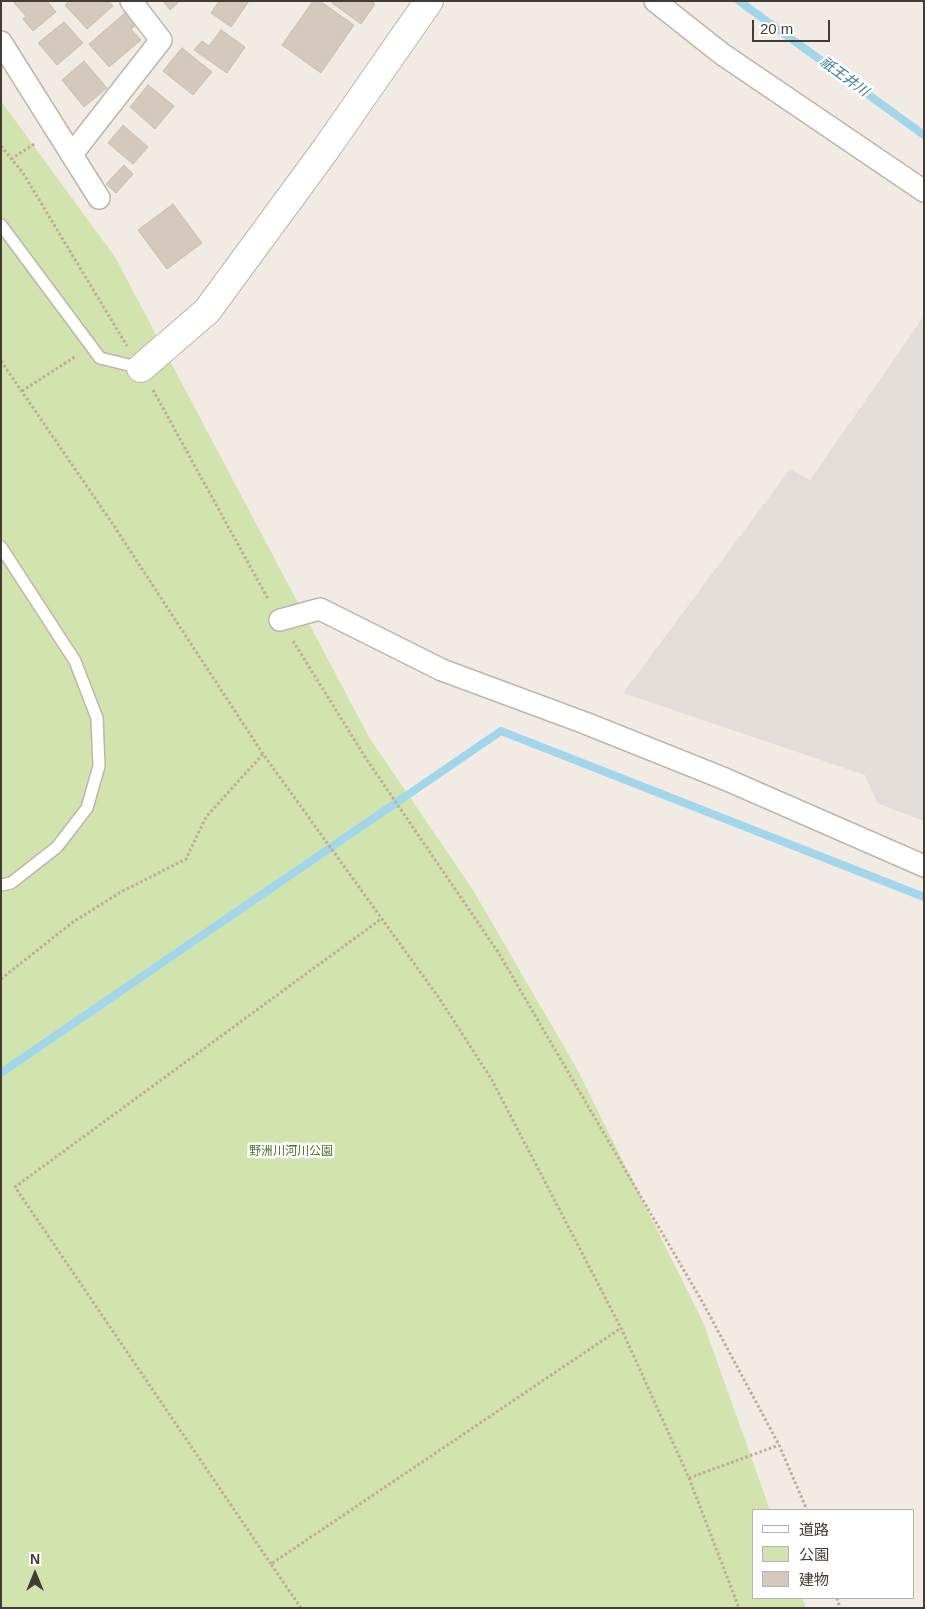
<!DOCTYPE html>
<html>
<head>
<meta charset="utf-8">
<style>
  body { margin:0 }
  #map { position:relative; width:925px; height:1609px; overflow:hidden; background:#f1ebe4; font-family:Arial,"Noto Sans JP",sans-serif }
  canvas { display:block }
  .frame { position:absolute; inset:0; border:2px solid #433b34; pointer-events:none }
  .legend { position:absolute; left:752px; top:1509px; width:162px; height:90px; box-sizing:border-box; background:#fff; border:1px solid #b4b1ae; margin:0; padding:6px 9px; list-style:none; font-size:15px; color:#433b34 }
  .legend li { display:flex; align-items:center; gap:10px; height:25px }
  .legend b { width:25px; border:1px solid #b4b1ae }
  .north { position:absolute; left:10px; top:1549px; width:50px; height:50px; -webkit-text-stroke:4px #fff; paint-order:stroke; rotate:0deg; font-size:14px; font-weight:700; line-height:20px; text-align:center; color:#433b34 }
  .north::after { content:''; display:block; margin:auto; width:18px; height:22px; background:#433b34; clip-path:polygon(50% 0,100% 100%,50% 72%,0 100%) }
  .scale { position:absolute; left:752px; top:20px; width:78px; height:22px; box-sizing:border-box; border:2px solid #433b34; border-top:0; padding-left:6px; font-size:15px; line-height:18px; white-space:nowrap; color:#433b34; -webkit-text-stroke:4px #fff; paint-order:stroke }
</style>
</head>
<body>
<div id="map">
<canvas width="925" height="1609"></canvas>
<div class="frame"></div>
<ul class="legend">
<li><b style="height:6px;background:#fff"></b>道路</li>
<li><b style="height:14px;background:#d2e4ad"></b>公園</li>
<li><b style="height:14px;background:#d5c9bd"></b>建物</li>
</ul>
<div class="north">N</div>
<div class="scale">20 m</div>
</div>
<script>
const c = document.querySelector('canvas').getContext('2d');
c.lineJoin = 'round';
function fillPath(path, color) { c.fillStyle = color; c.fill(path, 'evenodd'); }
const poly = rows => new Path2D(rows.map(r => 'M' + r).join(''));
function trace(path, color, width, dash) { c.strokeStyle = color; c.lineWidth = width; c.lineCap = dash ? 'butt' : 'round'; c.setLineDash(dash || []); c.stroke(path); }
function drawText(font, color, halo, rows, align = 'center') {
  c.font = font + ' Arial,"Noto Sans JP",sans-serif'; c.lineWidth = 5; c.setLineDash([]); c.textBaseline = 'middle'; c.strokeStyle = halo; c.fillStyle = color; for (const [text, x, y, turn = 0] of rows) {
    c.save(); c.translate(x, y); c.rotate((+turn || 0) * Math.PI / 180); c.textAlign = isNaN(turn) ? turn : align; if (halo) c.strokeText(text, 0, 0); c.fillText(text, 0, 0); c.restore();
  }
}
fillPath(poly([
  [924,316,924,821,877,803,865,775,623,693,790,469,810,480]
]), '#e3ddd9');
fillPath(poly([
  [1,101,115,257,369,737,473,890,577,1069,703,1322,770,1510,754,1510,754,1598,802,1598,806,1608,1,1608]
]), '#d2e4ad');
trace(poly([
  [739,1,924,135],
  [1,1073,501,731,924,897]
]), '#a1d6ec', 8);
const building = poly([
  [17,1,47,1,56,12,33,31,23,19,26,16,14,3,17,1],
  [69,1,109,1,113,6,87,29,65,5,69,1],
  [163,1,180,1,170,10,163,1],
  [219,1,249,1,231,27,211,13,219,1],
  [313,1,320,1,354,25,321,73,282,45,313,1],
  [333,1,371,1,375,4,361,24,332,3,333,1],
  [125,13,136,25,131,29,141,40,109,67,89,44,125,13],
  [64,22,83,43,57,65,38,43,64,22],
  [221,30,245,47,227,73,194,50,202,41,209,46,221,30],
  [182,48,212,72,193,95,163,71,182,48],
  [84,61,107,88,84,107,62,80,84,61],
  [148,85,174,106,155,129,130,107,148,85],
  [123,125,148,147,133,164,108,143,123,125],
  [124,165,133,174,116,193,106,184,124,165],
  [173,204,202,243,167,269,138,230,173,204]
]);
fillPath(building, '#d5c9bd');
trace(building, '#ccbdad', 1);
const service = poly([
  [1,225,100,358,141,368],
  [1,547,75,661,97,718,99,766,87,808,57,847,11,883,1,885]
]);
const minor = poly([
  [655,1,722,54,924,191],
  [1,42,99,198],
  [72,154,161,40,131,1],
  [280,620,320,609,442,670,585,723,725,779,924,866]
]);
const tertiary = poly([
  [141,368,207,311,326,149,429,1]
]);
trace(service, '#bfb5aa', 14);
trace(minor, '#bfb5aa', 24);
trace(tertiary, '#bfb5aa', 30);
trace(poly([
  [1,146,23,173,127,346],
  [11,159,36,143],
  [1,361,112,523,263,754,439,998,492,1080,621,1328,689,1478,739,1608],
  [153,390,268,599],
  [22,391,76,356],
  [293,641,367,760,498,952,703,1303,779,1445,807,1510],
  [1,979,73,922,121,892,186,859,206,817,263,754],
  [689,1478,779,1445],
  [271,1564,15,1187,381,919],
  [837,1598,840,1608],
  [301,1608,271,1564,621,1328]
]), '#bdac99', 3, [2.5, 2.5]);
trace(service, '#fff', 11);
trace(minor, '#fff', 21);
trace(tertiary, '#fff', 28);
drawText('12px', '#4d712a', '#fff', [
  ["野洲川河川公園",291,1152]
]);
drawText('italic 14px', '#30799a', '#fff', [
  ["祇王井川",844,77,36]
]);
</script>
</body>
</html>
